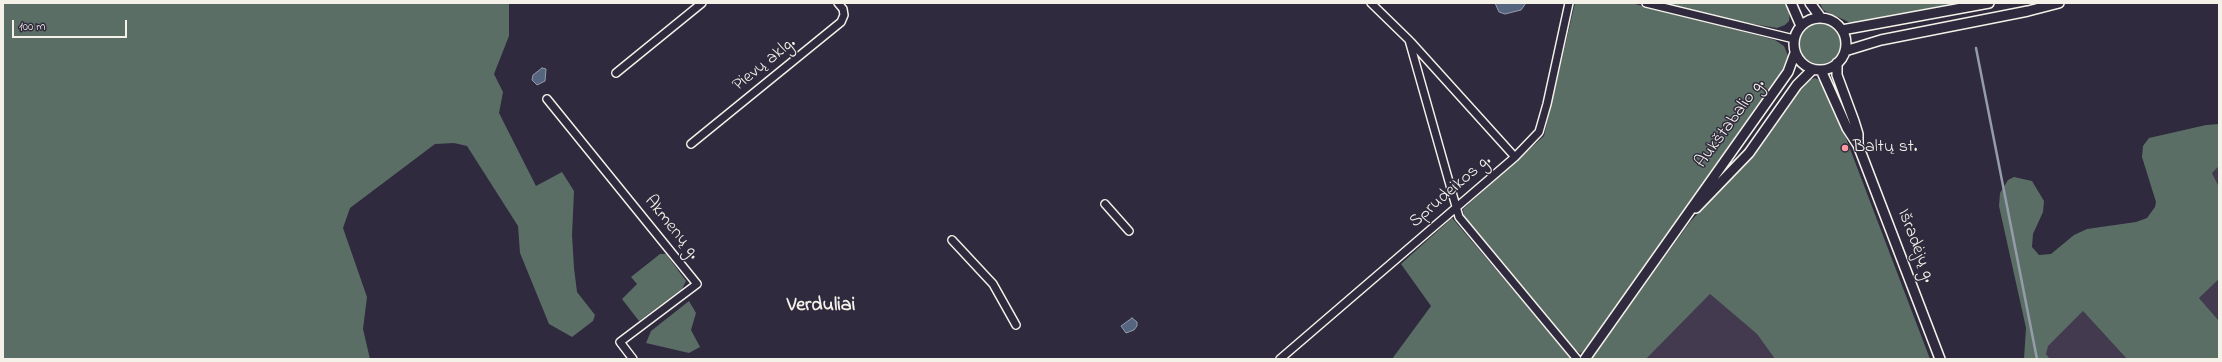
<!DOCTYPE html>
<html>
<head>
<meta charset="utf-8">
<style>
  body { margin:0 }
  #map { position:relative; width:2222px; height:362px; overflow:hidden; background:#2f2a3d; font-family:"Indie Flower",sans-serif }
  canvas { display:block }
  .frame { position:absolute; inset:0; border:4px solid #f4f1e8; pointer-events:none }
  .scale { position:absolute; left:12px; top:20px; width:115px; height:18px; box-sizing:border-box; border:2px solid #f4f1e8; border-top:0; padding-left:5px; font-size:12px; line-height:14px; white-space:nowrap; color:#f4f1e8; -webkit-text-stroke:3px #2f2a3d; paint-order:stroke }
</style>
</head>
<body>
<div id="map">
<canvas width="2222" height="362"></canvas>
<div class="frame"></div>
<div class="scale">100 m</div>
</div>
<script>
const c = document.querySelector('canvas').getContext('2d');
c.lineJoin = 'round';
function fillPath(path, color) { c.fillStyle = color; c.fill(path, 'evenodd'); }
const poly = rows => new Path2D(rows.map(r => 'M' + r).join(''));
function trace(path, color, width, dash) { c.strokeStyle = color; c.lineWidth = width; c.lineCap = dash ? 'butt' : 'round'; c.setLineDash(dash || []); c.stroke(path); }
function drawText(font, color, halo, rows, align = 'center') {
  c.font = font + ' "Indie Flower",sans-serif'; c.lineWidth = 3; c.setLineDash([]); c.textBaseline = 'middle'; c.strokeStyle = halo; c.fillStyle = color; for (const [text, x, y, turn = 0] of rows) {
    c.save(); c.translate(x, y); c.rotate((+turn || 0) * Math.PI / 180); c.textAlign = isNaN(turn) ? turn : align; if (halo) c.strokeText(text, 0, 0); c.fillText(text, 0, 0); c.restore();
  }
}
fillPath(poly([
  [2219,166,2219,187,2212,173],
  [2219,279,2219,321,2199,298],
  [1710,294,1757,334,1775,359,1646,359],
  [2083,311,2127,359,2050,359,2046,354,2047,346]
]), '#433a4f');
fillPath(poly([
  [3,3,509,3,509,36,494,74,503,92,499,113,536,186,562,172,574,191,572,235,574,268,577,292,595,315,593,321,572,337,549,324,520,253,518,226,467,146,454,143,435,144,350,208,343,228,367,297,363,329,370,359,3,359],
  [1575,3,1631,3,1711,23,1775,40,1784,46,1789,58,1787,68,1583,352,1580,353,1572,348,1464,218,1463,209,1544,136],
  [1659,3,1787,3,1790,9,1789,21,1785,25,1777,28,1729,20],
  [1820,3,1972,3,1853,24,1823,10],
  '1799 43a21 21 0 1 1 42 0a21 21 0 1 1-42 0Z',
  [1815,78,1821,81,1828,91,1930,359,1775,359,1757,334,1710,294,1646,359,1591,359,1690,222,1762,144,1807,81],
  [2219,124,2219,166,2212,173,2219,187,2219,279,2199,298,2219,321,2219,359,2127,359,2083,311,2048,346,2046,354,2050,359,2024,359,2026,328,1999,206,2000,193,2008,180,2014,177,2032,181,2044,201,2043,212,2033,234,2032,247,2039,255,2051,254,2074,235,2087,229,2136,222,2147,218,2155,207,2156,202,2142,157,2143,146,2149,138,2206,125],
  [1452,218,1572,359,1392,359,1431,306,1401,264],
  [660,254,666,254,686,281,682,289,639,321,622,299,637,284,631,277],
  [689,301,696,313,691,330,700,347,689,353,646,343,651,331]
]), '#5b6e66');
const water = poly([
  [1495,3,1526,3,1521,10,1505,14,1499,12,1495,3],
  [542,68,546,69,545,81,537,85,532,80,533,75,542,68],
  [1132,318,1137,322,1137,326,1134,330,1126,333,1121,326,1132,318]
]);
fillPath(water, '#55647f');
trace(water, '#959ca9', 1);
trace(poly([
  [1976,48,2037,359]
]), '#959ca9', 2.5);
const street = poly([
  [1371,3,1409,40,1459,217,1577,359],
  [1646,3,1794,39],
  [1411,42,1515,157],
  [616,73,702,3],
  [547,99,697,284,620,342,633,359],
  [691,144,841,22,844,15,843,9,838,3],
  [1105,204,1129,231],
  [952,240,993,284,1016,325],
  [1280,359,1515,157,1539,132,1547,104,1569,3]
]);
const secondary = poly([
  [1791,3,1801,26],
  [1810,3,1821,18],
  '1794 44a26 26 0 1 1 52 0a26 26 0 1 1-52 0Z',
  [1842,30,1989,3],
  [1845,51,1881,40,2028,11,2059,3],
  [1837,63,1837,75,1854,121,1858,134,1858,145,1940,359],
  [1821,70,1847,128,1858,145],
  [1696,208,1749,153,1797,85,1813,69],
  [1585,359,1788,72,1795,53]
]);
trace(street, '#f4f1e8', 10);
trace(secondary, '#f4f1e8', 12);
trace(street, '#2f2a3d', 7);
trace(secondary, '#2f2a3d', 9);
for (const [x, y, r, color] of [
  [1845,148,4,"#ff9aa2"]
]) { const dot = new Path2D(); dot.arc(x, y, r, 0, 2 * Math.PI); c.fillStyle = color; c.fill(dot); trace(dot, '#2f2a3d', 1.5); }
drawText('18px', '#f4f1e8', '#2f2a3d', [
  ["Pievų aklg.",765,65,-39],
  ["Aukštabalio g.",1731,124,-54],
  ["Sprudeikos g.",1451,192,-41],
  ["Akmenų g.",671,228,51],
  ["Išradėjų g.",1915,246,69]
]);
drawText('18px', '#f4f1e8', '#2f2a3d', [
  ["Baltų st.",1853,148]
], 'left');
drawText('bold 20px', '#f4f1e8', '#2f2a3d', [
  ["Verduliai",821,307]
]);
</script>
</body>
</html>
